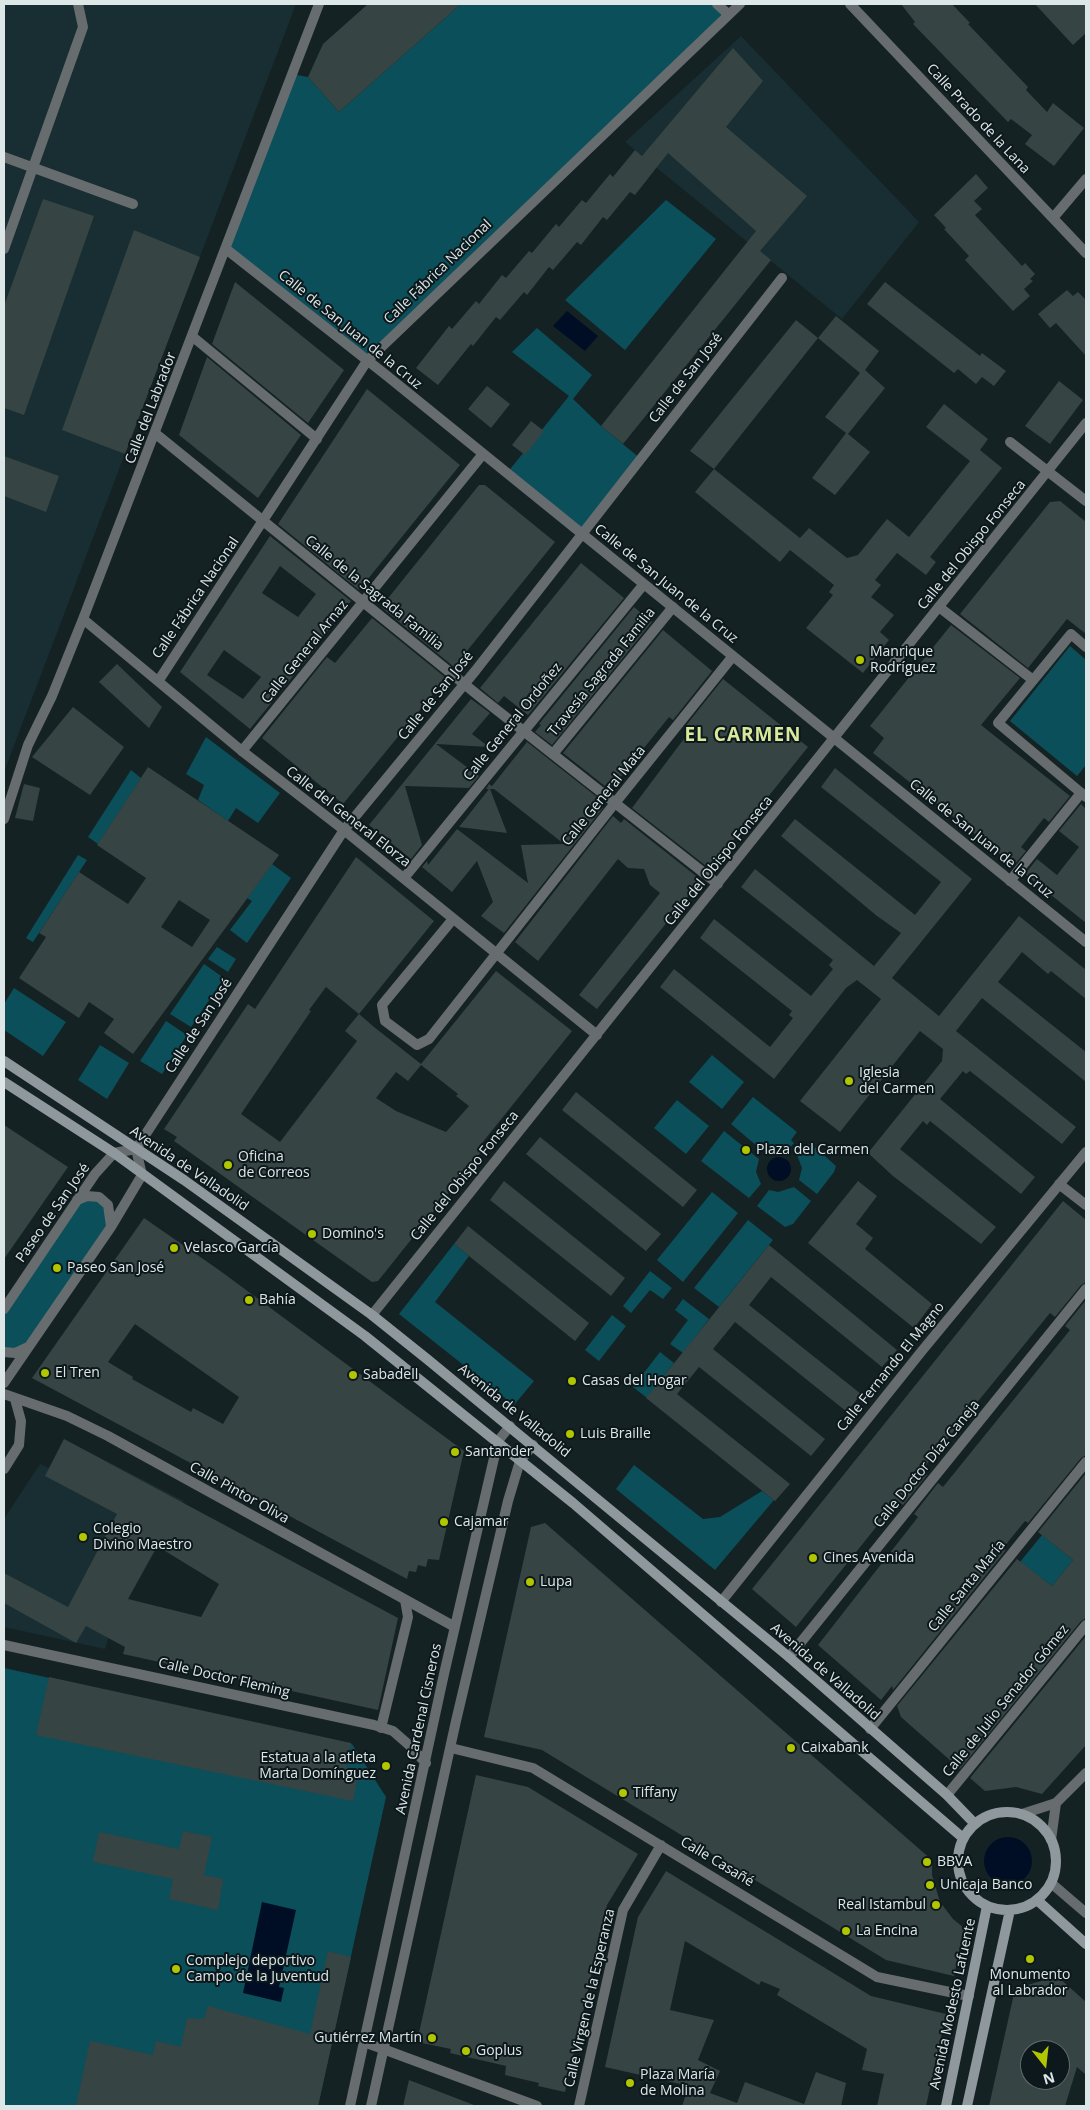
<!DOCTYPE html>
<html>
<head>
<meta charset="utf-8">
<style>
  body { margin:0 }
  #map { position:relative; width:1090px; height:2110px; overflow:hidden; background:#152224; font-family:"Open Sans",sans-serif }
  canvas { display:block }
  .frame { position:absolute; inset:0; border:5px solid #dee7e8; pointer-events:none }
  .north { position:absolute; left:1020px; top:2040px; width:50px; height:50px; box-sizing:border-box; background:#0c181b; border:1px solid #606b6d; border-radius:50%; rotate:164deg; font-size:14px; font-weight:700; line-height:20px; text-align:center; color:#dee7e8 }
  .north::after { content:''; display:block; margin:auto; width:18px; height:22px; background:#b1c500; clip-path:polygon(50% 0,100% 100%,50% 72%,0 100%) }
</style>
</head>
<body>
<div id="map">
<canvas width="1090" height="2110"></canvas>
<div class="frame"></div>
<div class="north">N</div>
</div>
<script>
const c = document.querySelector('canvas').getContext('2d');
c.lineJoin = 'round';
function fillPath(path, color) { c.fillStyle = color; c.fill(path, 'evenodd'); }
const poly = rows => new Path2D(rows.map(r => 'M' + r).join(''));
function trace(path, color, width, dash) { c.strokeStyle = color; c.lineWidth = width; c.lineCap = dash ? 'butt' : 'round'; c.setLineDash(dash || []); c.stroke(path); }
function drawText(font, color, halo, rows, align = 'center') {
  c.font = font + ' "Open Sans",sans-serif'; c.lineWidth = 4; c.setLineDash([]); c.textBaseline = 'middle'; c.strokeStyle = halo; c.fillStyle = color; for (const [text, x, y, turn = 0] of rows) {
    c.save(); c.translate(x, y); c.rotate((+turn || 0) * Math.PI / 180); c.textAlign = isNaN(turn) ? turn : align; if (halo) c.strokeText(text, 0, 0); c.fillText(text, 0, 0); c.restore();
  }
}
fillPath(poly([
  [4,4,296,4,4,772],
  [741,36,919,222,842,319,625,142],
  [64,1439,184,1501,112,1627,105,1649,4,1627,4,1519,40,1464,49,1468]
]), '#182e32');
fillPath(poly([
  [461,4,718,4,728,14,367,361,226,249,292,74,308,77,339,112],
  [666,200,716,239,625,350,565,300],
  [537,328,592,375,573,399,601,426,641,459,582,534,507,473,569,396,512,352],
  [1070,646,1086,660,1086,765,1077,776,1010,721],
  [206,737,280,793,258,823,236,808,228,821,198,800,204,785,186,774],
  [131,770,141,778,98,844,88,837],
  [78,855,87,860,33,942,26,938],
  [272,864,291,878,247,943,230,930,252,901,247,898],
  [217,947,236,959,228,972,208,959],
  [204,964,224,978,191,1027,170,1014],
  [14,988,66,1022,43,1056,4,1030,4,1004],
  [166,1021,187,1035,162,1074,140,1061],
  [100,1045,129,1063,107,1099,78,1080],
  [712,1055,744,1082,722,1109,689,1082],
  [753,1097,797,1132,791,1140,794,1143,788,1149,776,1148,764,1152,731,1124],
  [677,1100,709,1126,686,1154,654,1128],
  [724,1131,759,1159,756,1172,761,1184,749,1198,701,1161],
  [810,1143,836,1166,834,1172,817,1194,799,1180,802,1168,797,1155],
  [794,1187,811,1201,793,1224,785,1227,757,1206,769,1190,778,1192],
  [712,1192,738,1213,683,1282,657,1260],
  [99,1197,111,1227,28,1347,4,1352,4,1309,77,1200],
  [748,1220,773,1240,719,1307,694,1288],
  [454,1244,469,1256,435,1302,534,1381,514,1405,399,1314],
  [650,1271,672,1288,663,1299,650,1290,631,1313,623,1306],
  [683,1299,709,1319,683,1353,670,1344,688,1320,675,1310],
  [612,1315,626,1326,599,1361,585,1350],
  [660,1352,674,1363,647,1398,633,1387],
  [634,1465,703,1519,720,1517,762,1491,774,1500,715,1570,616,1489],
  [1042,1535,1073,1560,1052,1586,1020,1562],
  [4,1668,352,1744,386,1797,318,2106,4,2106]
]), '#0b4f5a');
fillPath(poly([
  [567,311,598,336,585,351,553,326],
  '767 1169a12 12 0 1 1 24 0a12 12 0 1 1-24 0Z',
  '984 1861a24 24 0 1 1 48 0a24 24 0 1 1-48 0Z',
  [262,1902,296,1910,279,1987,284,1988,281,2002,243,1993]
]), '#000e25');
fillPath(poly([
  [368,4,461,4,339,112,308,77,323,44],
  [901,4,952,4,970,23,968,24,1028,87,1026,90,1047,112,1053,103,1084,128,1054,166,1025,144,1032,135,1011,119,1008,122,913,24,915,22],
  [1035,4,1086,4,1086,33,1073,45],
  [733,48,763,81,726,127,807,196,760,251,771,260,623,444,601,426,756,231,668,153,635,195,630,192,607,220,603,217,581,245,577,242,553,270,549,267,527,295,524,292,500,320,496,317,473,346,471,344,438,385,416,368,449,326,452,329,476,301,479,304,502,275,506,278,529,251,532,253,556,224,559,227,582,200,586,203,610,174,613,177,635,150,642,156],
  [976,174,988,188,974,201,982,209,975,215,1022,266,1025,263,1035,274,1030,279,1033,281,1024,289,1030,296,1013,311,965,260,969,256,944,229,946,228,934,215],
  [43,199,94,216,24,415,4,408,4,306],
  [134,230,200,257,125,454,62,430],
  [235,282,344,370,308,423,212,344],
  [885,282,980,356,982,353,1006,371,994,386,982,377,976,384,958,369,954,373,867,304],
  [1067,290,1073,296,1078,292,1086,300,1086,356,1056,323,1050,328,1038,314],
  [836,316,879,351,865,370,885,388,848,434,870,452,835,495,812,478,846,433,825,417,860,373,818,338],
  [796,320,818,338,714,469,690,451],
  [207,357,301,435,258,498,179,435],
  [1059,381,1083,400,1050,444,1025,426],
  [487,386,510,404,491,428,468,409],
  [367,389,460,465,359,590,278,524],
  [944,404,988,439,980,450,1002,468,930,557,936,562,926,575,897,553,875,580,881,585,871,597,894,615,880,632,889,640,863,673,806,628,833,595,829,592,834,585,790,550,780,562,695,492,714,469,800,538,809,528,847,558,858,555,887,519,909,537,970,461,926,427],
  [531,421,544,431,525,455,512,445],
  [4,456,59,476,46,512,4,496],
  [479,485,485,485,555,542,454,667,381,607],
  [1060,501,1086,522,1086,634,1067,619,1028,668,960,614,1050,502],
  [270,536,351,601,315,647,316,648,250,729,180,672],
  [280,566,316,594,298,617,262,593],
  [224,650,261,677,243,699,207,675],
  [581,563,624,598,528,715,504,696,498,703,480,688],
  [634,607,652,622,552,745,535,732,541,725,539,724],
  [372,618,446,678,343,804,262,738,327,657,335,663],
  [951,625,1020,678,981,725,1070,796,1049,822,1044,818,1021,847,1026,851,1014,865,873,753,884,738,870,726],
  [663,630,712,671,673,720,669,717,610,790,563,753],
  [117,664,162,707,149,728,99,682],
  [723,679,808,747,710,869,632,808,689,732,684,728],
  [471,699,490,713,472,734,489,747,436,744,479,776,469,788,405,786,422,845,411,859,369,825],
  [73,707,124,747,90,795,32,757],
  [527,742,602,801,599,805,603,808,504,933,481,916,493,902,477,861,452,892,422,867,427,861,428,865,457,829,528,883,521,845,564,844,494,789,490,789,507,833,459,827,489,789,486,789,489,784,492,786],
  [148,767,279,855,133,1054,104,1033,114,1019,89,1002,79,1018,19,978,46,937,39,933,79,872,128,904,146,878,97,845],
  [179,900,210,920,192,947,161,927],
  [835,768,972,879,892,978,939,1016,1019,916,1086,970,1086,999,1051,971,1048,974,1022,952,998,982,1086,1052,1086,1082,982,998,956,1031,1076,1127,1062,1144,970,1071,966,1074,963,1071,940,1099,1035,1177,1021,1194,930,1121,927,1125,923,1121,900,1149,996,1227,981,1244,893,1176,868,1153,942,1061,943,1049,920,1031,840,1132,800,1101,881,999,857,980,846,988,774,1079,660,987,674,969,770,1047,793,1018,789,1015,792,1011,700,938,714,919,811,996,833,969,829,965,833,960,741,887,755,869,874,966,901,933,877,916,781,836,795,819,915,915,941,882,821,787],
  [24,784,40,788,33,821,15,818],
  [1081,804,1086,809,1086,923,1025,874,1037,859,1057,875,1079,847,1059,831],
  [613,816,621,823,624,819,701,880,597,1009,579,995,660,893,650,885,644,869,628,868,618,859,538,961,515,942],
  [356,857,434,921,359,1014,374,1027,421,1064,496,971,572,1031,478,1148,482,1151,378,1281,372,1282,174,1141,177,1137,164,1129,248,1004,255,1009],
  [326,987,359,1014,345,1031,357,1041,280,1142,241,1114,311,1011,309,1010],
  [421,1065,458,1094,456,1096,469,1106,446,1132,396,1111,376,1098,396,1072,408,1081],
  [576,1092,697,1190,683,1207,562,1110],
  [4,1125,68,1167,4,1259],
  [540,1137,661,1234,646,1251,526,1154],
  [504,1181,625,1278,611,1296,490,1200],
  [858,1181,877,1196,856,1224,873,1238,865,1249,932,1304,914,1328,808,1243],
  [1063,1201,1086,1220,1086,1282,1081,1285,1055,1317,1050,1313,922,1470,927,1475,903,1505,897,1501,796,1627,752,1589],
  [144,1218,219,1270,464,1451,439,1560,428,1559,426,1567,418,1565,416,1572,409,1571,407,1579,32,1378],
  [135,1324,239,1397,223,1424,193,1408,191,1412,132,1379,133,1377,108,1362],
  [468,1226,589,1323,575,1341,454,1244],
  [769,1245,897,1350,882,1367,771,1277,749,1305,861,1394,847,1412,735,1322,713,1349,825,1439,811,1456,699,1367,677,1394,790,1484,775,1501,646,1398],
  [1086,1300,1086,1455,1081,1458,1028,1523,1025,1521,1003,1548,1006,1550,893,1690,892,1686,881,1700,818,1645,918,1517,914,1514,938,1483,943,1487,1070,1330,1065,1326],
  [64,1439,398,1618,378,1710,123,1654,125,1647,86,1626,76,1643,4,1603,4,1573,68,1607,117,1514,45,1476],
  [157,1546,219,1584,201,1617,128,1599],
  [1086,1473,1086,1618,1081,1621,960,1769,901,1717,897,1706,1017,1559,1052,1586,1073,1560,1038,1532],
  [545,1523,932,1860,932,1875,940,1902,953,1919,964,1928,954,1976,886,1960,542,1750,484,1737,531,1527],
  [1086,1636,1086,1745,1042,1794,1016,1787,985,1791,970,1778],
  [49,1677,351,1743,346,1767,359,1770,353,1801,36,1735],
  [476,1775,528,1787,638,1854,607,1905,565,2092,538,2086,539,2083,505,2075,506,2066,450,2053,451,2049,417,2042],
  [183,1831,212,1837,204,1875,223,1879,218,1910,169,1899,173,1879,93,1862,99,1832,179,1849],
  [666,1871,871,1996,946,2014,926,2106,877,2106,884,2074,862,2070,867,2049,777,1995,780,1989,761,1981,759,1985,685,1941,670,2010,714,2020,698,2060,720,2071,710,2093,737,2103,745,2082,804,2104,816,2072,846,2083,841,2106,682,2106,689,2086,605,2067,638,1917],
  [328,1951,351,1957,318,2106,76,2106,90,2041,153,2055,156,2041,181,2047,187,2018,204,2019,208,2006,310,2034],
  [1057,1976,1086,2002,1086,2075,1077,2067,1065,2106,989,2106,1015,1989],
  [1030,2050,1060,2050,1060,2080,1030,2080],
  [409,2080,474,2105,474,2106,403,2106]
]), '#364443');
trace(poly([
  [717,4,728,14],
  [4,157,133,204],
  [4,249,83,27,78,4],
  [939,607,1033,680],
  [1010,881,1081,793],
  [381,1728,408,1617,405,1600]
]), '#676c6f', 10);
trace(poly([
  [193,337,317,439],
  [242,751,363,602],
  [553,754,673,607],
  [404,878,524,731],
  [496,954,615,803]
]), '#676c6f', 10);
trace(poly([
  [850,4,1086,253],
  [1053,218,1086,179],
  [226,249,386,375,1086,942],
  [156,434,479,696,718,884],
  [1010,442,1086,501],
  [363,602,483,454],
  [83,619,242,751,344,830,597,1035],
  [1086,647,1071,634,998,723,1086,797],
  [159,680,367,361,740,4],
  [524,731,644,584],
  [615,803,733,656],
  [4,819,28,745,52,696,83,619,319,4],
  [453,919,382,1005,385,1021,417,1045,429,1039,496,954],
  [136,1149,344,830,476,670,782,278],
  [1059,1184,1086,1205],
  [77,1200,87,1196,99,1197,108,1205,111,1226],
  [4,1309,95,1174,114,1153,136,1149],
  [372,1315,1086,423],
  [4,1352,15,1353,28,1347],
  [4,1383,111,1227,142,1175,136,1149],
  [4,1394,67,1416,108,1436,455,1627],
  [4,1469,19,1445,21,1421,15,1399],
  [721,1602,921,1352,1086,1152],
  [4,1645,374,1725,393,1731,409,1745,426,1763],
  [789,1657,1086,1289],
  [870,1729,1086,1462],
  [451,1748,533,1768,877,1977,969,1996],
  [947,1795,1086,1625],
  [1051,1883,1086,1913],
  [364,2042,537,2106],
  [350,2106,444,1674,498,1441,510,1426],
  [371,2106,456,1721,508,1501,520,1461,533,1445],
  [579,2106,623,1910,661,1845]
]), '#676c6f', 10);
trace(poly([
  [1022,1814,1056,1803,1086,1773],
  [1051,1840,1056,1803]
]), '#676c6f', 10);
trace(poly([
  [4,1061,184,1180,372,1315,427,1359,789,1657,947,1795,975,1824],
  [4,1082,114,1153,365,1336,573,1503,963,1838],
  '958 1861a49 49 0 1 1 98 0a49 49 0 1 1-98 0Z',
  [1037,1900,1086,1944],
  [946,2106,987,1906],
  [967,2106,1010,1910]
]), '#8f989d', 10);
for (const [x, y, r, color] of [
  [860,660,5,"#b1c500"],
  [849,1081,5,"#b1c500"],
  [746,1150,5,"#b1c500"],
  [228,1165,5,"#b1c500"],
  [312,1234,5,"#b1c500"],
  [174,1248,5,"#b1c500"],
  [57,1268,5,"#b1c500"],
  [249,1300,5,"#b1c500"],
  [45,1373,5,"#b1c500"],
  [353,1375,5,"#b1c500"],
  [572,1381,5,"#b1c500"],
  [570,1434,5,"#b1c500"],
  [455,1452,5,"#b1c500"],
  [444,1522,5,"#b1c500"],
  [83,1537,5,"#b1c500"],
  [813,1558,5,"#b1c500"],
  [530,1582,5,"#b1c500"],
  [791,1748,5,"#b1c500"],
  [386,1766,5,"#b1c500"],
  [623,1793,5,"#b1c500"],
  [927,1862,5,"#b1c500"],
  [930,1885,5,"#b1c500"],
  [936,1905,5,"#b1c500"],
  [846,1931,5,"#b1c500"],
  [1030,1959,5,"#b1c500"],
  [176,1969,5,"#b1c500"],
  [432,2038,5,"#b1c500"],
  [466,2051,5,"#b1c500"],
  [630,2083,5,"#b1c500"]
]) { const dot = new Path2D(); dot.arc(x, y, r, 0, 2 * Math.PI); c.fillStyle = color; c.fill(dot); trace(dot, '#0c181b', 2); }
drawText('14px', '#dee7e8', '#0c181b', [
  ["Calle Prado de la Lana",978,119,47],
  ["Calle Fábrica Nacional",438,272,-44],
  ["Calle de San Juan de la Cruz",350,330,39],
  ["Calle de San José",686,378,-52],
  ["Calle del Labrador",151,408,-69],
  ["Calle del Obispo Fonseca",972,545,-51],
  ["Calle de San Juan de la Cruz",666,584,39],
  ["Calle de la Sagrada Familia",374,593,39],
  ["Calle Fábrica Nacional",196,598,-56],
  ["Calle General Arnaz",305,652,-51],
  ["Travesía Sagrada Familia",602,672,-51],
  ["Calle de San José",436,696,-51],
  ["Calle General Ordoñez",513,722,-51],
  ["Calle General Mata",604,796,-51],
  ["Calle del General Elorza",348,817,38],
  ["Calle de San Juan de la Cruz",981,839,39],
  ["Calle del Obispo Fonseca",719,861,-51],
  ["Calle de San José",199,1026,-57],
  ["Avenida de Valladolid",189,1169,34],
  ["Calle del Obispo Fonseca",465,1176,-51],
  ["Paseo de San José",53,1213,-55],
  ["Calle Fernando El Magno",891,1367,-51],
  ["Avenida de Valladolid",514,1411,39],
  ["Calle Doctor Díaz Caneja",927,1464,-51],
  ["Calle Pintor Oliva",239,1493,29],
  ["Calle Santa María",967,1586,-51],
  ["Avenida de Valladolid",825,1672,41],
  ["Calle Doctor Fleming",224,1678,13],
  ["Calle de Julio Senador Gómez",1006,1701,-51],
  ["Avenida Cardenal Cisneros",419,1729,-78],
  ["Calle Casañé",717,1862,31],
  ["Calle Virgen de la Esperanza",590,1998,-77],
  ["Avenida Modesto Lafuente",953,2004,-78]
]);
drawText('14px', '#dee7e8', '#0c181b', [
  ["Manrique",870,652],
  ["Rodríguez",870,668],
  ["Iglesia",859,1073],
  ["del Carmen",859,1089],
  ["Plaza del Carmen",756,1150],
  ["Oficina",238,1157],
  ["de Correos",238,1173],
  ["Domino's",322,1234],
  ["Velasco García",184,1248],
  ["Paseo San José",67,1268],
  ["Bahía",259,1300],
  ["El Tren",55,1373],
  ["Sabadell",363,1375],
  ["Casas del Hogar",582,1381],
  ["Luis Braille",580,1434],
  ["Santander",465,1452],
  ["Cajamar",454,1522],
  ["Colegio",93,1529],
  ["Divino Maestro",93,1545],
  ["Cines Avenida",823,1558],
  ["Lupa",540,1582],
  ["Caixabank",801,1748],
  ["Estatua a la atleta",376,1758,"right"],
  ["Marta Domínguez",376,1774,"right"],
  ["Tiffany",633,1793],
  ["BBVA",937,1862],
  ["Unicaja Banco",940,1885],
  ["Real Istambul",926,1905,"right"],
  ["La Encina",856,1931],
  ["Complejo deportivo",186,1961],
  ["Campo de la Juventud",186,1977],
  ["Monumento",1030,1975,"center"],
  ["al Labrador",1030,1991,"center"],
  ["Gutiérrez Martín",422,2038,"right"],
  ["Goplus",476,2051],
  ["Plaza María",640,2075],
  ["de Molina",640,2091]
], 'left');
c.letterSpacing = '1px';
drawText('bold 19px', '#d9e89b', '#0c181b', [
  ["EL CARMEN",743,736]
]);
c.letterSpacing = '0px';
</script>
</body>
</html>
